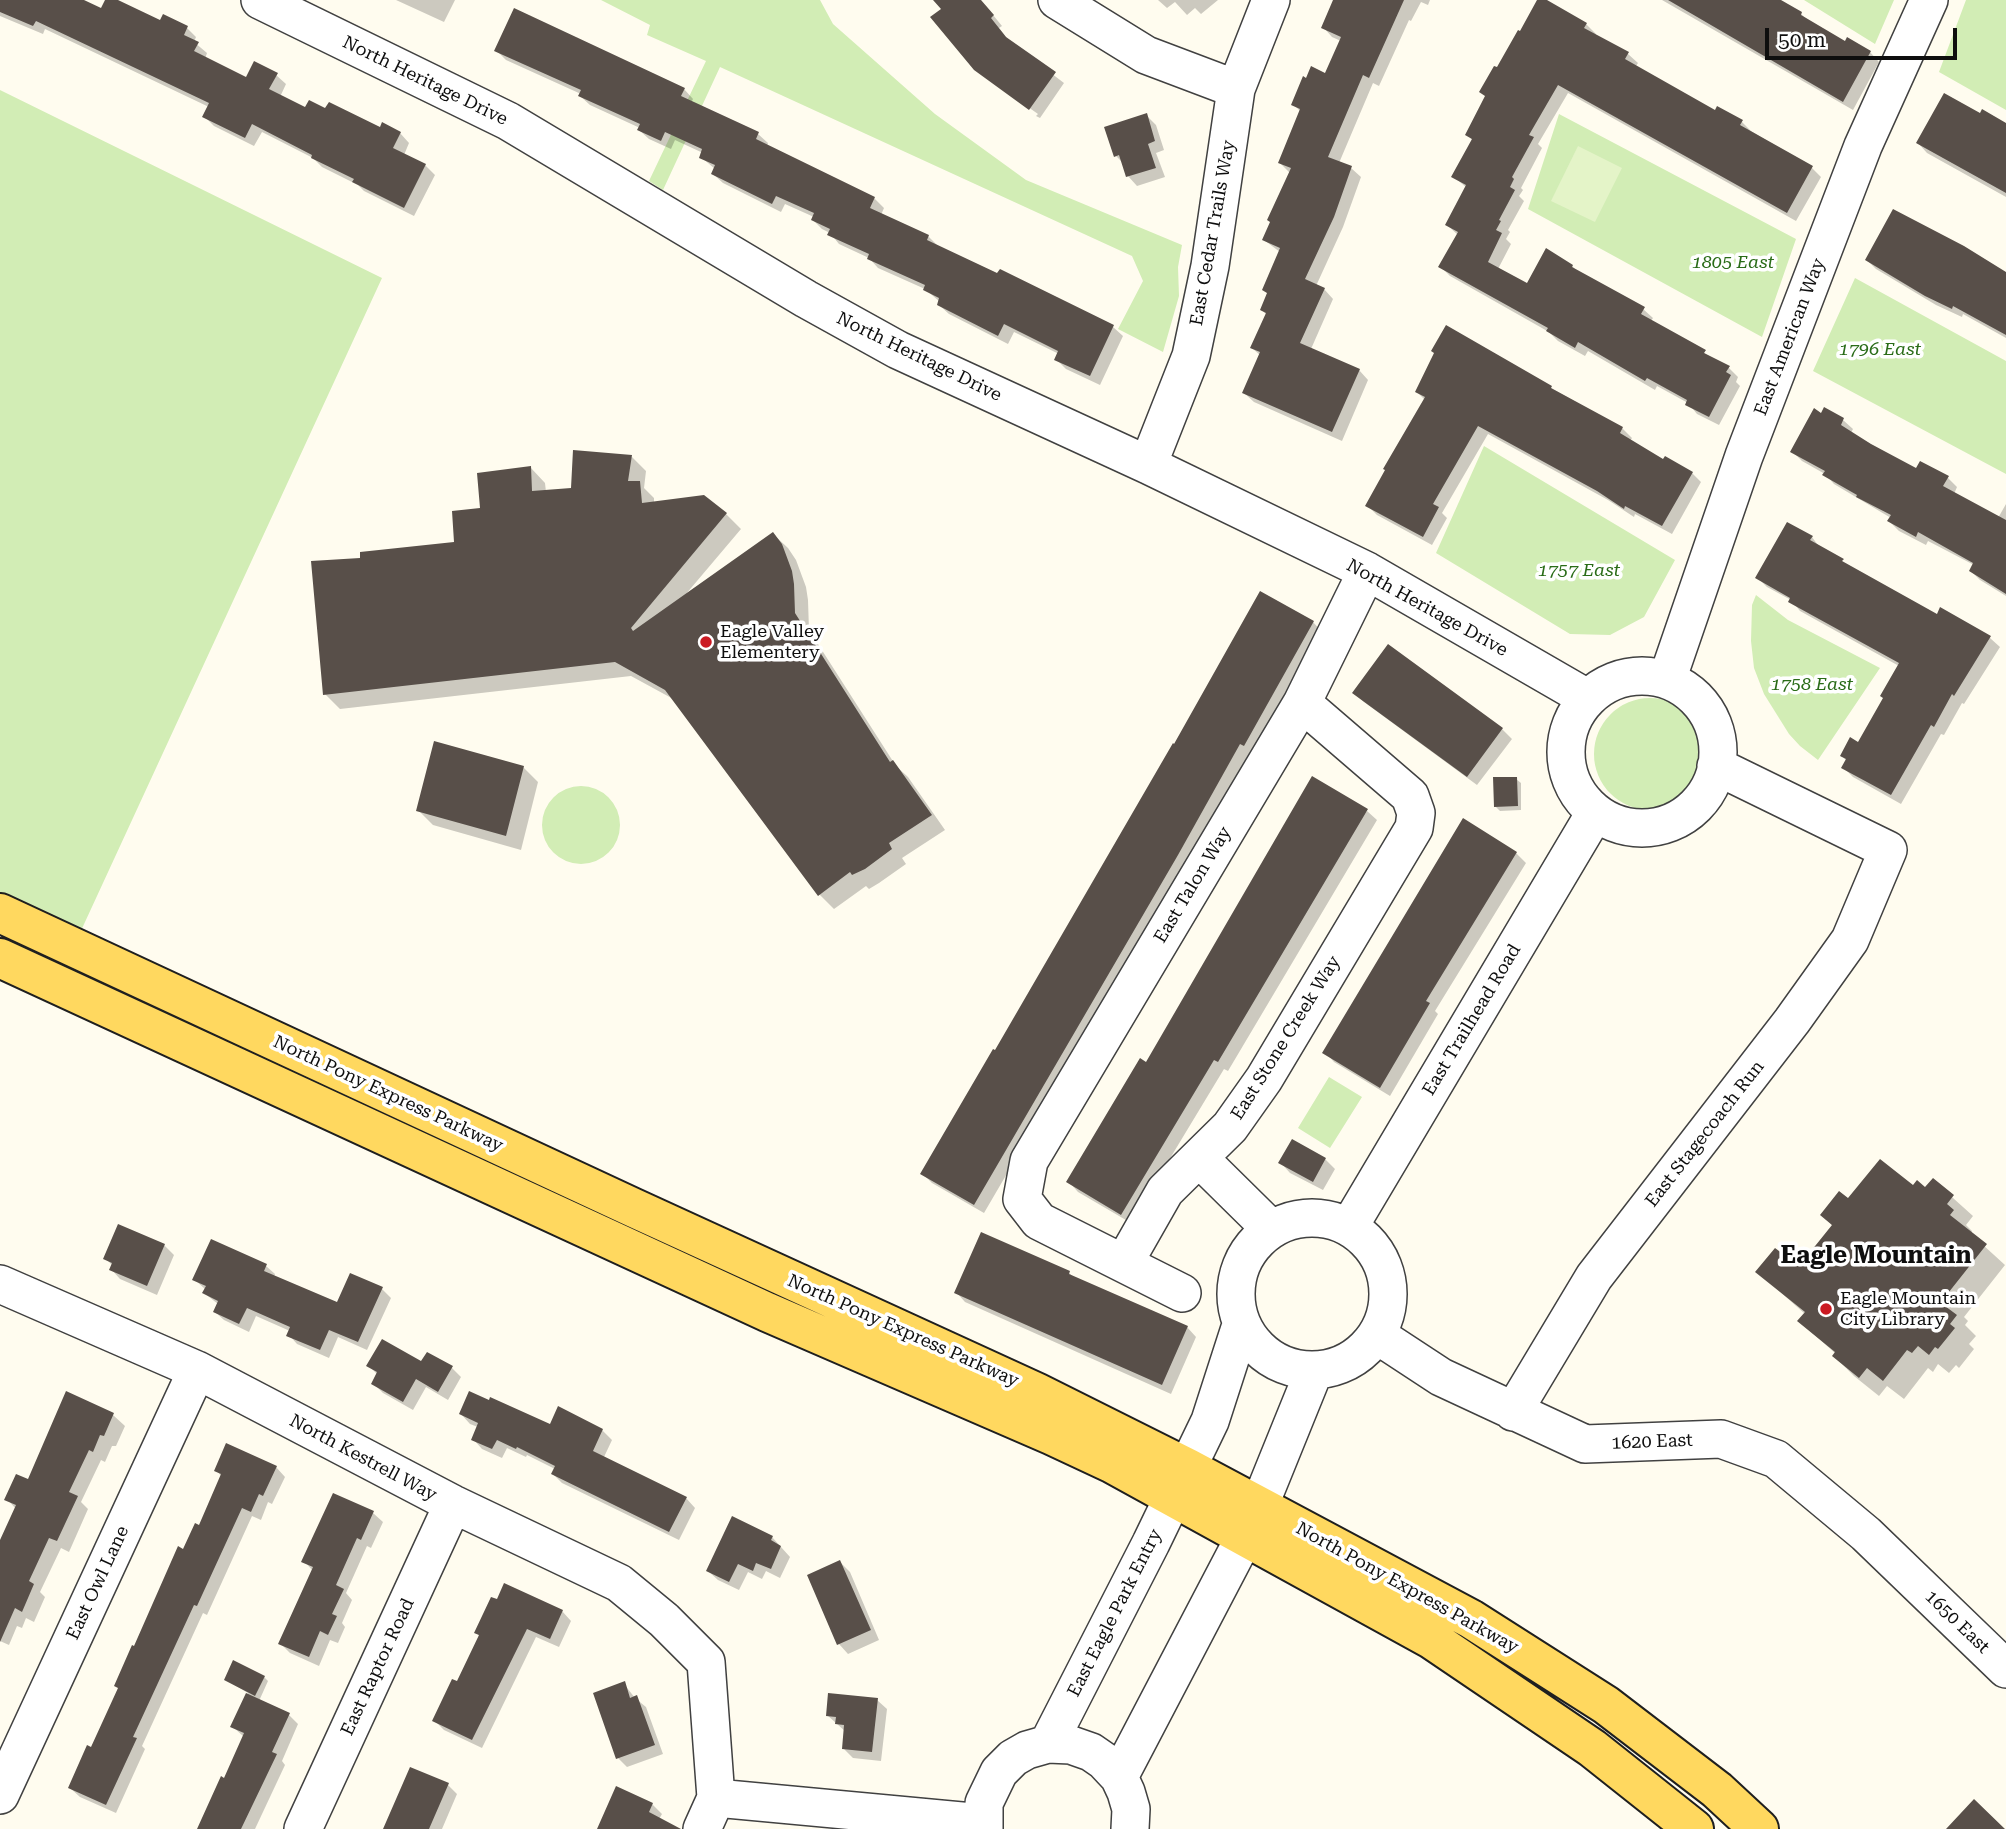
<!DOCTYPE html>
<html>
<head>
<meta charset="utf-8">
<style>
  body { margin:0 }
  #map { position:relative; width:2006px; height:1829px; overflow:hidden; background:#fffcef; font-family:"Roboto Serif",serif }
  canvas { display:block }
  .scale { position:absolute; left:1765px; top:28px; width:192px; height:32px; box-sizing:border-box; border:4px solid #0e0e0e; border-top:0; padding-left:9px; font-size:21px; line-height:24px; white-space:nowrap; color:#0e0e0e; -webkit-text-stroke:5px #fff; paint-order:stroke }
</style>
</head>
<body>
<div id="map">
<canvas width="2006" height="1829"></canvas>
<div class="scale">50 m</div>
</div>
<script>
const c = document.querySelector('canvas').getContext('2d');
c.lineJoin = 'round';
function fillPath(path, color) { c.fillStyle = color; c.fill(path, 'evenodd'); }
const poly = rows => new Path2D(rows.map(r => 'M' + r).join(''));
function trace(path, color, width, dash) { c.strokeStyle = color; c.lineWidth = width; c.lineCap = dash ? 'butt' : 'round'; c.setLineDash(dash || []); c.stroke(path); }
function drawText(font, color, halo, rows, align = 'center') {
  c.font = font + ' "Roboto Serif",serif'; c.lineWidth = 7; c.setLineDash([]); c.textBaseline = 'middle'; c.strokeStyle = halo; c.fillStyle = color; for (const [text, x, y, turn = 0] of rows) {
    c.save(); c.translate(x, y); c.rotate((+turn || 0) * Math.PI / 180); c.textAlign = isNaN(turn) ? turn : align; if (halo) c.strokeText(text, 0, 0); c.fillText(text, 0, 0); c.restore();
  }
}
fillPath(poly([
  [601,0,820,0,833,24,935,114,1026,180,1182,245,1178,267,1179,296,1163,352,1118,329,1143,281,1132,256,720,67,663,190,649,181,706,61,647,35,650,25],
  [1804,0,1894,0,1875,44],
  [1966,0,2006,0,2006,110,1939,72],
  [0,90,382,278,79,935,0,897],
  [1559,114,1796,239,1762,337,1528,209],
  [1855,278,2006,361,2006,474,1813,371],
  [1484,446,1675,560,1644,617,1610,635,1570,634,1436,553],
  [1756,595,1788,620,1880,668,1818,760,1800,746,1789,734,1764,694,1754,668,1751,641,1752,605],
  '1594 754a56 56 0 1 1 112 0a56 56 0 1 1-112 0Z',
  '542 825a39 39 0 1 1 78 0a39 39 0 1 1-78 0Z',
  [1329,1077,1362,1097,1330,1148,1298,1128]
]), '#d2edb5');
fillPath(poly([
  [1578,146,1622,168,1595,222,1551,201]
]), '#e4f4c8');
fillPath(poly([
  [0,0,80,0,102,10,107,0,114,0,161,22,187,28,196,37,194,42,207,53,205,59,246,80,276,75,286,84,280,97,306,110,400,133,409,143,404,155,425,165,435,175,414,216,364,191,358,185,322,167,313,158,262,132,254,146,214,126,204,116,209,107,45,29,43,34,0,16],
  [396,0,455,0,444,22],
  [943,0,973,0,989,10,1002,26,999,28,1010,42,1064,83,1040,118,1036,116,1038,114,977,71,943,9],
  [1158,0,1218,0,1201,14,1195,8,1187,15,1175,2,1167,8],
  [1334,0,1430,0,1428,5,1421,2,1411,21,1409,20,1379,86,1373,83,1339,163,1351,168,1361,177,1343,227,1316,286,1324,289,1333,299,1311,349,1359,370,1368,380,1342,441,1254,402,1244,393,1261,356,1252,348,1267,315,1262,310,1280,252,1264,240,1290,173,1280,163,1301,112,1293,104,1326,75,1341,41,1332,37,1323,27],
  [1539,0,1544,0,1586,24,1596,34,1595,36,1628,54,1638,63,1636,66,1716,112,1742,122,1751,131,1812,168,1821,177,1796,221,1568,93,1538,144,1542,148,1521,188,1523,190,1519,196,1524,201,1508,230,1510,232,1506,239,1511,244,1498,269,1527,286,1572,266,1579,273,1643,309,1653,318,1651,321,1729,368,1738,377,1736,382,1740,386,1719,425,1697,414,1688,403,1657,386,1655,390,1588,351,1585,356,1558,341,1549,332,1450,276,1440,266,1458,235,1447,225,1467,188,1454,177,1473,141,1467,134,1487,97,1497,70],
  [1662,0,1770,0,1801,14,1811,23,1846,43,1870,52,1879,62,1853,110],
  [496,50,684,89,693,99,691,103,758,134,768,143,767,146,874,198,884,208,881,215,928,236,938,246,1113,327,1123,336,1100,385,1066,369,1056,359,1059,354,1014,332,1008,344,949,314,939,305,940,302,925,289,878,268,869,258,839,244,830,233,822,229,813,220,814,217,785,204,781,212,723,183,713,174,715,169,701,157,703,153,675,140,671,149,649,139,639,130,640,128,590,105,580,96,581,94,506,60],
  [1146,115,1156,125,1164,150,1156,153,1165,177,1137,186,1128,176,1124,164,1116,156],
  [2006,125,2006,197,1927,153,1918,143],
  [1867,260,2006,273,2006,338,1963,314,1962,317,1936,305,1876,269],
  [1551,388,1622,428,1632,438,1630,441,1664,461,1692,473,1701,482,1672,534,1635,514,1634,517,1608,500,1488,434,1442,513,1447,518,1432,545,1377,515,1367,505,1425,400,1417,392],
  [1825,410,1843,420,1853,429,1851,433,1917,470,1948,478,1957,487,1954,494,1998,518,2006,504,2006,596,1980,580,1971,571,1974,565,1928,541,1926,545,1899,531,1889,521,1891,518,1834,484,1825,474,1802,461,1793,452],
  [632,457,646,471,644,488,654,498,654,503,726,514,741,529,686,594,773,534,788,548,796,560,806,587,808,600,809,630,896,766,908,777,945,830,902,858,906,864,879,883,869,889,866,886,834,909,819,894,675,700,631,676,340,709,325,694,361,560,456,544,482,509,531,468,545,483,546,492,573,490],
  [1812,537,1820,548,1848,567,1937,616,1941,610,1990,638,2000,647,1964,704,1962,703,1944,735,1941,734,1901,804,1853,777,1844,768,1847,761,1842,756,1859,744,1885,699,1899,666,1800,611,1791,600,1767,587,1758,578],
  [1313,622,1322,632,1253,754,1250,752,1187,865,984,1213,932,1183,922,1173,995,1053],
  [1389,646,1502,729,1512,739,1477,785,1364,702,1354,693],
  [523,767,538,782,521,850,433,825,418,810],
  [1516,779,1521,783,1521,810,1500,811,1495,806],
  [1367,811,1377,820,1228,1071,1224,1069,1131,1223,1078,1192,1069,1182,1146,1064],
  [1516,853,1526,863,1435,1011,1438,1014,1390,1096,1334,1062,1325,1052],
  [1325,1159,1335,1169,1323,1190,1290,1173,1281,1163],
  [1933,1180,1973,1216,1966,1225,1972,1231,1971,1234,2005,1265,1964,1317,1968,1321,1965,1325,1976,1336,1969,1344,1974,1349,1959,1368,1956,1365,1949,1373,1938,1364,1933,1372,1928,1368,1904,1399,1887,1386,1879,1396,1854,1376,1834,1356,1836,1354,1799,1321,1805,1314,1758,1272,1799,1269,1833,1226,1822,1215,1848,1201,1913,1187,1925,1190],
  [164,1245,174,1255,157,1295,120,1279,111,1269,113,1266,105,1258],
  [266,1266,275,1274,274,1277,338,1305,382,1289,391,1298,367,1350,338,1337,329,1358,297,1344,289,1335,290,1331,256,1316,249,1332,224,1320,215,1312,218,1304,204,1293,206,1290,194,1279],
  [1069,1273,1075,1278,1187,1327,1196,1337,1171,1394,965,1302,956,1292],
  [422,1363,452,1368,461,1377,448,1400,426,1387,413,1410,383,1393,373,1383,378,1375,369,1366],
  [67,1393,113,1415,125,1426,116,1446,112,1446,105,1462,101,1460,81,1502,88,1509,69,1552,61,1548,40,1592,45,1597,34,1622,26,1618,22,1628,17,1626,9,1645,0,1641,0,1546,16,1509,7,1499,29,1482],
  [461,1414,550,1426,602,1430,612,1440,604,1457,686,1498,695,1508,679,1540,562,1483,553,1474,555,1469,527,1455,526,1457,507,1448,502,1458,482,1449,473,1439,478,1427,470,1424],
  [276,1467,285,1477,272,1504,268,1502,261,1520,252,1516,207,1615,203,1613,142,1746,145,1749,116,1813,80,1797,70,1788,92,1750,135,1649,184,1551,200,1527,222,1477,216,1470],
  [373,1513,383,1522,371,1548,367,1546,346,1593,352,1600,342,1623,345,1627,338,1643,330,1640,319,1666,290,1653,280,1643,313,1571,304,1561],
  [772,1537,790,1557,780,1578,766,1571,762,1579,748,1572,739,1590,718,1580,708,1571],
  [840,1562,850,1572,879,1640,848,1654,839,1644],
  [562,1611,571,1621,559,1647,536,1637,482,1748,444,1730,434,1720,457,1683,480,1637,477,1633],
  [264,1677,268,1681,259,1701,289,1715,298,1724,282,1761,285,1765,255,1829,199,1829,225,1780,244,1737,232,1726,248,1693,226,1680],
  [624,1684,635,1698,646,1707,663,1754,627,1767,618,1758],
  [877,1700,887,1709,881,1761,853,1758,844,1749,846,1732,827,1715],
  [448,1785,457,1794,442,1829,385,1829],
  [652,1804,662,1814,658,1821,662,1829,599,1829]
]), '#0003');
fillPath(poly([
  [0,0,84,0,101,8,105,0,118,0,160,20,163,14,188,26,184,35,199,42,194,51,246,77,254,61,278,73,269,89,305,107,309,100,325,108,329,102,380,127,382,122,401,132,393,148,426,164,404,208,352,182,354,179,311,158,312,155,252,124,245,138,202,117,209,103,36,21,33,26,0,12],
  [933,0,981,0,994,15,991,18,1006,37,1056,72,1029,110,974,70,930,17,941,9],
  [1333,0,1404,0,1369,78,1363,75,1328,157,1352,166,1334,217,1305,279,1325,288,1300,343,1360,369,1332,432,1242,393,1260,352,1250,348,1266,313,1260,310,1267,293,1262,290,1280,248,1262,240,1270,222,1267,220,1291,168,1278,163,1300,109,1291,105,1303,76,1306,78,1311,66,1325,73,1341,37,1321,28],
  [1537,0,1547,0,1587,23,1584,28,1629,52,1625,59,1715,110,1717,106,1743,120,1740,125,1813,166,1787,213,1558,85,1529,135,1534,137,1512,177,1514,179,1510,187,1515,190,1499,220,1501,221,1496,230,1502,233,1488,262,1527,283,1546,248,1573,265,1572,267,1645,307,1641,314,1706,350,1704,353,1730,366,1726,372,1731,375,1709,417,1685,405,1687,400,1647,378,1645,381,1578,342,1575,348,1546,331,1548,328,1438,267,1458,232,1445,225,1466,185,1451,177,1472,139,1465,135,1485,96,1479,92,1494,66,1497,67,1518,30,1520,31],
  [1668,0,1781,0,1802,12,1801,15,1845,41,1847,37,1871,51,1843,102],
  [514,8,685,88,681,96,759,132,756,139,875,197,870,208,929,235,927,240,997,273,1000,269,1114,325,1090,376,1054,360,1058,351,1004,324,998,336,937,305,939,298,923,290,925,285,867,259,869,254,827,235,830,229,811,220,814,213,776,196,772,204,711,174,715,165,699,158,702,149,665,132,661,141,637,130,640,124,578,96,581,90,494,51],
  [1944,93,1980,113,1982,109,2006,123,2006,193,1916,143],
  [1147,113,1155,141,1148,144,1156,168,1126,177,1119,155,1114,157,1104,127],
  [1893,209,1964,246,2006,272,2006,335,1953,306,1952,309,1925,296,1865,260],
  [1446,325,1552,386,1551,388,1623,427,1620,433,1663,459,1665,456,1693,472,1662,526,1625,506,1624,509,1597,491,1478,426,1433,504,1439,507,1423,537,1365,506,1385,470,1383,469,1425,397,1415,392,1434,353,1431,351],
  [1824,407,1844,418,1841,425,1871,444,1916,468,1920,461,1949,476,1943,486,2006,520,2006,594,1969,571,1973,563,1918,532,1916,537,1887,521,1891,515,1856,497,1857,495,1822,475,1825,471,1790,452,1814,408,1821,413],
  [573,450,632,455,628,481,640,481,642,503,704,495,727,513,631,628,633,631,773,532,782,544,792,571,794,584,795,613,890,762,893,760,932,815,889,843,892,849,865,869,852,875,850,872,818,896,665,690,615,662,323,695,311,561,360,558,360,552,454,542,452,511,480,508,477,473,531,466,532,491,571,488],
  [1787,522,1813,536,1810,540,1844,559,1842,561,1937,614,1940,607,1991,636,1954,696,1952,694,1934,727,1931,725,1891,795,1841,768,1846,759,1840,756,1850,737,1858,742,1883,698,1880,696,1899,663,1788,602,1790,598,1755,578],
  [1260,591,1314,621,1244,746,1240,744,1178,855,974,1205,920,1174,993,1049,995,1050,1173,743,1174,744],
  [1388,644,1503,728,1467,777,1352,693],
  [434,741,524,766,506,836,416,811],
  [1312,776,1368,809,1218,1062,1214,1060,1121,1215,1066,1182,1140,1058,1146,1062],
  [1493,777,1517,777,1518,806,1494,807],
  [1463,818,1517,852,1426,1001,1430,1003,1380,1088,1322,1053],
  [1292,1139,1326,1158,1313,1182,1278,1163],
  [1880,1159,1913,1185,1917,1180,1925,1187,1933,1178,1954,1195,1947,1204,1954,1210,1950,1215,1987,1244,1945,1297,1949,1300,1945,1306,1957,1315,1950,1324,1955,1328,1938,1349,1935,1347,1929,1355,1918,1346,1912,1353,1907,1350,1883,1381,1867,1368,1859,1378,1832,1356,1835,1352,1797,1321,1805,1312,1755,1272,1775,1248,1799,1266,1832,1225,1820,1215,1839,1191,1848,1198],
  [118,1224,165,1244,147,1286,109,1270,112,1263,103,1259],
  [981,1232,1070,1271,1069,1274,1188,1326,1162,1385,954,1293],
  [211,1239,267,1264,264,1271,337,1302,350,1273,383,1287,358,1342,329,1330,320,1350,286,1336,290,1327,247,1308,239,1324,213,1312,218,1301,202,1293,206,1286,192,1280],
  [382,1339,421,1361,427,1352,453,1366,438,1392,416,1379,403,1402,371,1384,377,1372,366,1366],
  [66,1391,114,1413,104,1436,100,1435,93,1452,89,1450,69,1492,78,1496,57,1541,49,1538,29,1581,34,1584,22,1612,15,1608,0,1642,0,1540,16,1505,4,1500,16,1474,28,1479],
  [469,1391,489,1400,490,1397,550,1424,558,1406,603,1429,593,1451,687,1497,669,1532,551,1474,555,1466,517,1447,516,1449,497,1440,492,1449,471,1440,478,1423,459,1414],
  [226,1443,277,1466,263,1496,259,1494,251,1512,242,1508,197,1606,194,1605,133,1737,137,1738,106,1805,68,1788,87,1745,91,1747,118,1688,114,1686,132,1645,134,1646,178,1546,183,1549,195,1523,199,1525,221,1474,214,1471],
  [333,1493,374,1511,361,1540,357,1538,336,1585,344,1589,332,1614,337,1616,328,1635,320,1631,309,1657,278,1644,313,1567,301,1562],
  [732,1516,773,1536,771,1540,781,1546,771,1569,756,1563,753,1571,738,1564,729,1582,706,1571],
  [840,1560,871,1630,837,1645,807,1575],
  [504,1583,563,1610,550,1639,527,1629,472,1740,432,1721,452,1679,457,1681,479,1635,474,1633,491,1597,497,1599],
  [233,1660,265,1676,255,1696,224,1680],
  [625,1681,630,1698,637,1695,655,1745,616,1759,593,1693],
  [246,1693,290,1713,272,1752,277,1754,241,1829,197,1829,221,1776,224,1778,244,1733,230,1727],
  [828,1693,878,1698,872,1752,842,1749,844,1725,835,1724,836,1717,826,1716],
  [410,1767,449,1783,429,1829,383,1829],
  [616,1786,653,1803,649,1812,681,1829,597,1829],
  [1974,1799,2005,1829,1946,1829]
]), '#584f49');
const minor = poly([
  [260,0,508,121,806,299,898,350,1148,465,1367,571,1587,698],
  [1057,0,1146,55,1236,89],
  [1148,465,1191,356,1210,266,1236,89,1271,0],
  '1566 752a76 76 0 1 1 152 0a76 76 0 1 1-152 0Z',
  [1667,680,1744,456,1863,146,1929,0],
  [1199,1158,1271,1229],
  '1236 1294a76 76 0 1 1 152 0a76 76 0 1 1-152 0Z',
  [1349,1227,1595,813],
  [1124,1263,1165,1191,1230,1127,1264,1079,1414,828,1416,813,1410,796,1302,703],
  [0,1284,197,1370,453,1504,619,1583,664,1620,706,1662,716,1798,702,1829],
  [1182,1293,1039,1221,1022,1199,1029,1161,1302,703,1367,571],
  [1377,1335,1441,1377,1585,1444,1721,1439,1776,1459,1866,1534,2006,1669],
  [1513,1412,1594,1277,1792,1021,1850,940,1888,850,1716,766],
  [1048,1744,1151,1543,1210,1421,1241,1325],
  [1119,1777,1254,1519,1314,1371],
  [0,1795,197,1370],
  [716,1798,983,1823],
  [303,1829,453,1504],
  [984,1829,984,1803,999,1772,1013,1758,1027,1750,1048,1744,1071,1745,1091,1752,1104,1761,1119,1777,1126,1792,1131,1809,1130,1829]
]);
const major = poly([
  [0,913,634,1208,1036,1392,1188,1468,1471,1619,1606,1705,1717,1790,1759,1829],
  [0,958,767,1312,1051,1435,1113,1464,1431,1639,1592,1748,1694,1829]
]);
trace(minor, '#414141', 40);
trace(major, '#1f1f1f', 42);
trace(minor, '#fff', 37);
trace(major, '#ffd85f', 38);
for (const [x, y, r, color] of [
  [706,642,7,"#cb1a22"],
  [1826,1309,7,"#cb1a22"]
]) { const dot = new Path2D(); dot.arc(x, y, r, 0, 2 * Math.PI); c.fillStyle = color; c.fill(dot); trace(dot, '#fff', 2.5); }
drawText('18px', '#0e0e0e', '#fff', [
  ["North Heritage Drive",425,81,26],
  ["East Cedar Trails Way",1213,233,-80],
  ["East American Way",1790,337,-69],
  ["North Heritage Drive",919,357,26],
  ["North Heritage Drive",1427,608,29],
  ["East Talon Way",1193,885,-59],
  ["East Trailhead Road",1472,1020,-59],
  ["East Stone Creek Way",1286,1038,-58],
  ["North Pony Express Parkway",388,1094,25],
  ["East Stagecoach Run",1705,1134,-52],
  ["North Pony Express Parkway",903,1331,24],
  ["1620 East",1652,1442,-2],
  ["North Kestrell Way",363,1458,28],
  ["East Owl Lane",98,1583,-65],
  ["North Pony Express Parkway",1407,1588,29],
  ["East Eagle Park Entry",1115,1613,-63],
  ["1650 East",1957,1622,44],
  ["East Raptor Road",378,1667,-65]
]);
drawText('italic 18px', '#2a6c18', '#fff', [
  ["1805 East",1733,263],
  ["1796 East",1880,350],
  ["1757 East",1579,571],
  ["1758 East",1812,685]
]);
drawText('18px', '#0e0e0e', '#fff', [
  ["Eagle Valley",720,632],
  ["Elementery",720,653],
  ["Eagle Mountain",1840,1299],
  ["City Library",1840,1320]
], 'left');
drawText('bold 24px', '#0e0e0e', '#fff', [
  ["Eagle Mountain",1876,1256]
]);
</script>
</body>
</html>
